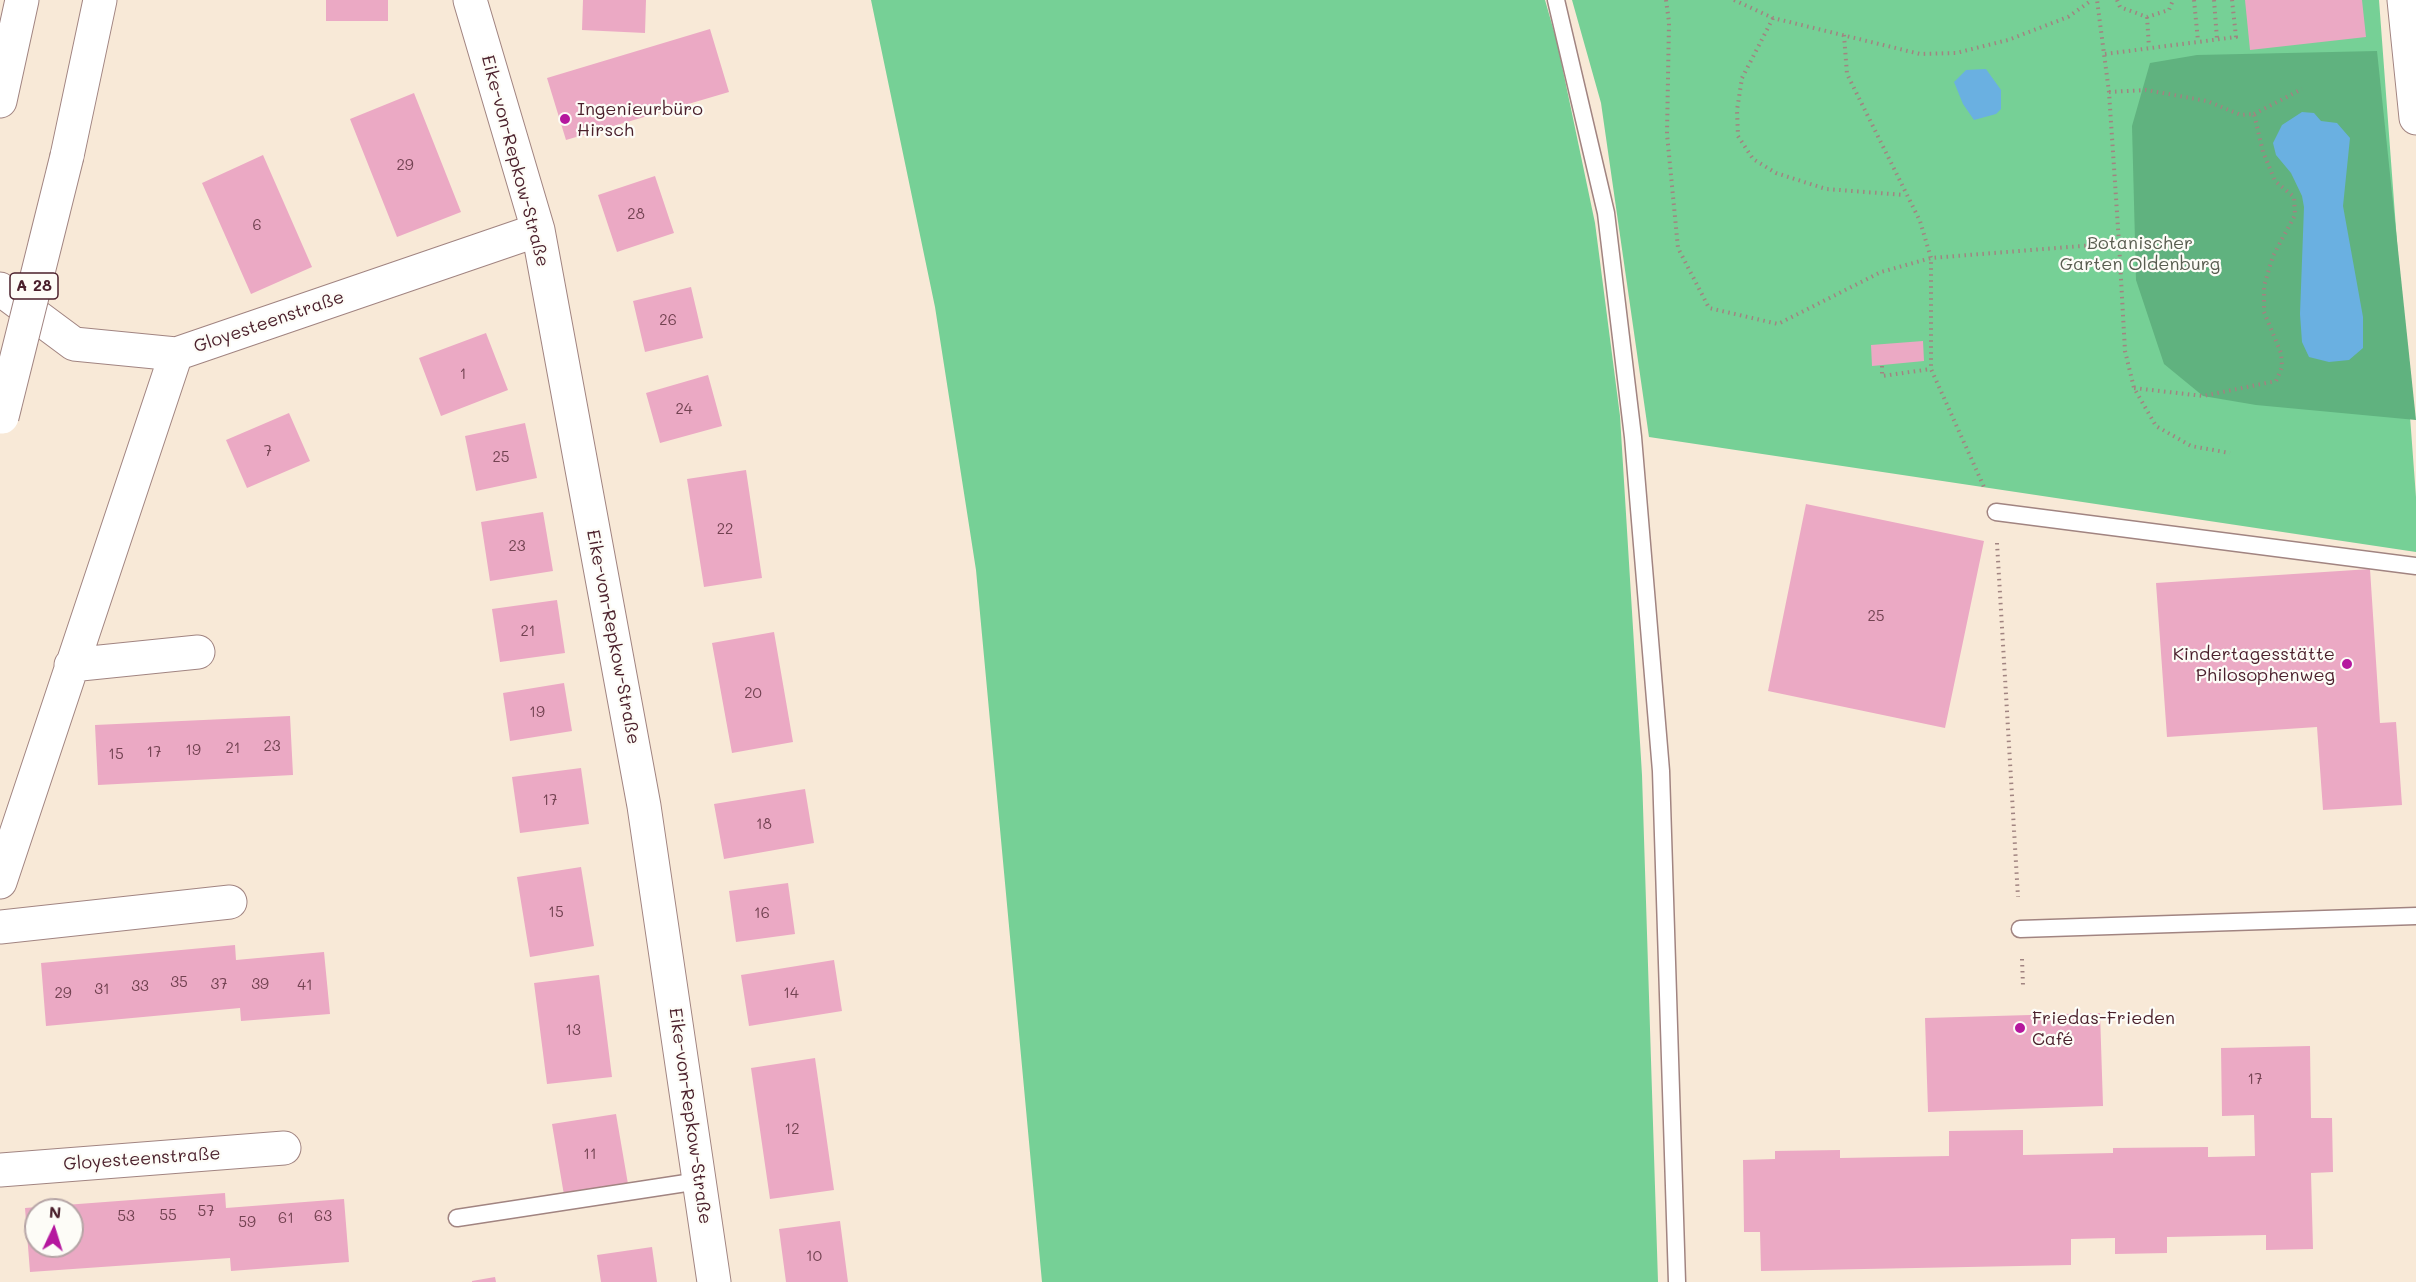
<!DOCTYPE html>
<html>
<head>
<meta charset="utf-8">
<style>
  body { margin:0 }
  #map { position:relative; width:2416px; height:1282px; overflow:hidden; background:#f8e9d7; font-family:Mali,sans-serif }
  canvas { display:block }
  .north { position:absolute; left:24px; top:1198px; width:60px; height:60px; box-sizing:border-box; background:#fdfcf7; border:2px solid #b5a4a5; border-radius:50%; rotate:4deg; font-size:16px; font-weight:700; line-height:24px; text-align:center; color:#4a1f2b }
  .north::after { content:''; display:block; margin:auto; width:21px; height:27px; background:#b5179e; clip-path:polygon(50% 0,100% 100%,50% 72%,0 100%) }
</style>
</head>
<body>
<div id="map">
<canvas width="2416" height="1282"></canvas>
<div class="north">N</div>
</div>
<script>
const c = document.querySelector('canvas').getContext('2d');
c.lineJoin = 'round';
function fillPath(path, color) { c.fillStyle = color; c.fill(path, 'evenodd'); }
const poly = rows => new Path2D(rows.map(r => 'M' + r).join(''));
function trace(path, color, width, dash) { c.strokeStyle = color; c.lineWidth = width; c.lineCap = dash ? 'butt' : 'round'; c.setLineDash(dash || []); c.stroke(path); }
function drawText(font, color, halo, rows, align = 'center') {
  c.font = font + ' Mali,sans-serif'; c.lineWidth = 4.5; c.setLineDash([]); c.textBaseline = 'middle'; c.strokeStyle = halo; c.fillStyle = color; for (const [text, x, y, turn = 0] of rows) {
    c.save(); c.translate(x, y); c.rotate((+turn || 0) * Math.PI / 180); c.textAlign = isNaN(turn) ? turn : align; if (halo) c.strokeText(text, 0, 0); c.fillText(text, 0, 0); c.restore();
  }
}
fillPath(poly([
  [871,0,1545,0,1557,42,1595,223,1620,416,1642,775,1658,1282,1042,1282,976,570,935,307],
  [1572,0,2379,0,2416,497,2416,552,1649,437,1601,103]
]), '#76d096');
fillPath(poly([
  [2377,51,2416,420,2256,405,2203,396,2164,364,2136,280,2132,126,2150,63,2197,55]
]), '#60b27f');
fillPath(poly([
  [1986,69,2001,90,2001,109,1996,114,1974,120,1963,104,1954,82,1966,70],
  [2302,112,2314,113,2321,121,2337,123,2350,138,2343,206,2363,317,2363,348,2349,360,2329,362,2309,357,2302,342,2300,314,2304,207,2302,196,2291,173,2276,155,2273,143,2282,125]
]), '#6ab0e1');
fillPath(poly([
  [326,0,388,0,388,21,326,21],
  [583,0,646,0,645,33,582,30],
  [2245,0,2362,0,2366,37,2250,50],
  [710,29,729,92,566,140,547,78],
  [414,93,461,212,397,237,350,119],
  [263,155,312,267,251,294,202,183],
  [655,176,674,233,617,252,598,195],
  [691,287,703,338,645,352,633,301],
  [486,333,508,390,441,416,419,358],
  [1923,341,1924,361,1872,366,1871,345],
  [708,375,722,426,660,443,646,393],
  [289,413,310,461,247,488,226,440],
  [525,423,537,478,476,491,465,436],
  [746,470,762,578,704,587,687,479],
  [1806,504,1984,541,1945,728,1768,691],
  [543,512,553,571,490,581,481,522],
  [2370,569,2380,723,2396,722,2402,805,2323,810,2317,727,2167,737,2156,583],
  [557,600,565,653,500,662,492,609],
  [774,632,793,742,732,753,712,643],
  [564,683,572,731,510,741,503,693],
  [290,716,293,775,98,785,95,725],
  [581,768,589,824,520,833,512,777],
  [805,789,814,843,724,859,714,804],
  [581,867,594,946,530,957,517,877],
  [788,883,795,934,736,942,729,891],
  [235,945,236,960,324,952,330,1014,241,1021,240,1008,46,1026,41,963],
  [834,960,842,1011,749,1026,741,975],
  [599,975,612,1077,547,1084,534,983],
  [2100,1013,2103,1106,1928,1112,1925,1018],
  [2310,1046,2311,1118,2332,1118,2333,1172,2311,1173,2313,1249,2266,1250,2266,1235,2167,1237,2167,1253,2115,1254,2115,1238,2071,1239,2071,1265,1761,1271,1760,1232,1744,1232,1743,1160,1775,1159,1775,1151,1840,1150,1840,1158,1949,1156,1949,1131,2023,1130,2023,1155,2113,1153,2113,1148,2208,1147,2208,1157,2255,1156,2254,1115,2222,1116,2221,1048],
  [815,1058,834,1190,770,1199,751,1068],
  [616,1114,628,1184,564,1195,552,1124],
  [225,1193,226,1208,344,1199,349,1262,231,1271,230,1258,30,1272,25,1208],
  [36,1210,72,1210,72,1246,36,1246],
  [840,1221,848,1282,786,1282,779,1229],
  [652,1247,657,1282,601,1282,597,1255],
  [495,1277,496,1282,472,1282,472,1281]
]), '#eba9c4');
const lane = poly([
  [1556,0,1606,213,1633,437,1661,771,1677,1282],
  [1996,512,2416,566],
  [2020,929,2416,916],
  [457,1218,699,1181]
]);
const street = poly([
  [470,0,538,230,644,806,714,1282],
  [2404,0,2416,118],
  [0,289,74,344,176,354],
  [71,665,198,652],
  [0,882,176,354,538,230],
  [0,927,230,902],
  [0,1170,284,1148]
]);
const highway = poly([
  [0,101,22,0],
  [67,156,100,0]
]);
trace(lane, '#a18481', 19);
trace(street, '#a18481', 35);
trace(highway, '#a18481', 35);
trace(poly([
  [1666,0,1669,22,1667,134,1678,248,1709,308,1778,324,1881,272,1931,258,2119,243,2109,92,2097,0],
  [1734,0,1773,18,1920,54,1956,53,2008,40,2068,17,2092,0],
  [2117,0,2120,7,2147,17,2169,10,2173,0],
  [2194,0,2198,41],
  [2214,0,2217,39],
  [2147,17,2149,47],
  [1773,18,1742,78,1737,110,1738,136,1753,159,1776,173,1826,189,1905,195],
  [1844,35,1847,74,1920,221,1931,258,1931,369,1984,487],
  [2105,54,2236,37,2232,0],
  [2109,92,2146,90,2207,101,2241,115,2254,114,2263,152,2275,181,2294,197,2295,215,2273,256,2264,286,2264,312,2281,353,2282,367,2276,381,2203,396,2134,388],
  [2254,114,2302,89],
  [2119,243,2125,351,2134,388,2156,426,2191,446,2230,453],
  [1882,366,1882,376,1931,369],
  [1997,543,2018,897],
  [2022,959,2023,985]
]), '#a18481', 4, [1.5, 4.5]);
trace(lane, '#fff', 16);
trace(street, '#fff', 33);
trace(highway, '#fff', 33);
const highwayBridge = poly([
  [2,417,67,156]
]);
trace(highwayBridge, '#a18481', 35, []);
trace(highwayBridge, '#fff', 33);
for (const [x, y, r, color] of [
  [565,119,6,"#b5179e"],
  [2347,664,6,"#b5179e"],
  [2020,1028,6,"#b5179e"]
]) { const dot = new Path2D(); dot.arc(x, y, r, 0, 2 * Math.PI); c.fillStyle = color; c.fill(dot); trace(dot, '#fdfcf7', 2); }
drawText('15px', '#724251', null, [
  ["29",405,165],
  ["28",636,214],
  ["6",257,225],
  ["26",668,320],
  ["1",463,374],
  ["24",684,409],
  ["7",268,451],
  ["25",501,457],
  ["22",725,529],
  ["23",517,546],
  ["25",1876,616],
  ["21",528,631],
  ["20",753,693],
  ["19",537,712],
  ["23",272,746],
  ["21",233,748],
  ["19",193,750],
  ["17",154,752],
  ["15",116,754],
  ["17",550,800],
  ["18",764,824],
  ["15",556,912],
  ["16",762,913],
  ["35",179,982],
  ["37",219,984],
  ["39",260,984],
  ["41",305,985],
  ["33",140,986],
  ["31",102,989],
  ["29",63,993],
  ["14",791,993],
  ["13",573,1030],
  ["17",2255,1079],
  ["12",792,1129],
  ["11",590,1154],
  ["57",206,1211],
  ["55",168,1215],
  ["53",126,1216],
  ["63",323,1216],
  ["61",286,1218],
  ["59",247,1222],
  ["10",814,1256]
]);
for (const [x, y, w] of [
  [34,286,48]
]) { const box = new Path2D(); box.roundRect(x - w / 2, y - 13, w, 26, 4.5); c.fillStyle = '#fdfcf7'; c.fill(box); trace(box, '#4a1f2b', 1.5); }
drawText('bold 16px', '#4a1f2b', null, [
  ["A 28",34,286]
]);
drawText('18px', '#4a1f2b', '#fdfcf7', [
  ["Ingenieurbüro",577,109],
  ["Hirsch",577,130],
  ["Kindertagesstätte",2335,654,"right"],
  ["Philosophenweg",2335,675,"right"],
  ["Friedas-Frieden",2032,1018],
  ["Café",2032,1039]
], 'left');
drawText('18px', '#4a1f2b', '#fdfcf7', [
  ["Eike-von-Repkow-Straße",515,161,75],
  ["Gloyesteenstraße",269,322,-19],
  ["Eike-von-Repkow-Straße",613,637,79],
  ["Eike-von-Repkow-Straße",690,1116,82],
  ["Gloyesteenstraße",142,1159,-4]
]);
drawText('18px', '#595d50', '#fdfcf7', [
  ["Botanischer",2140,243],
  ["Garten Oldenburg",2140,264]
]);
</script>
</body>
</html>
